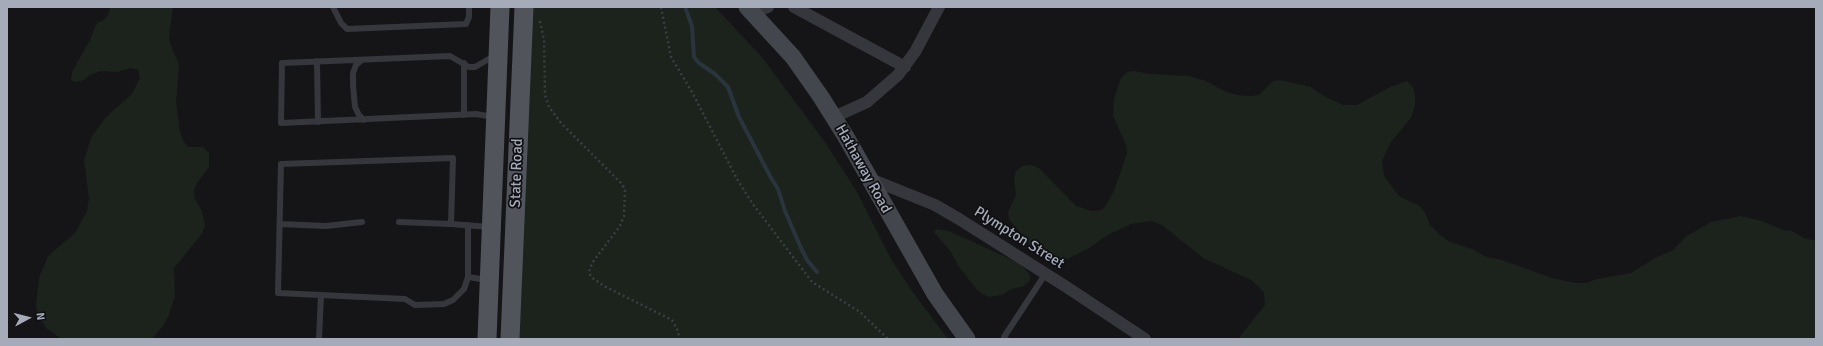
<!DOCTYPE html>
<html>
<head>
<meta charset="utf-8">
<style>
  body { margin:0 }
  #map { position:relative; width:1823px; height:346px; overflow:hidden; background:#151518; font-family:Signika,sans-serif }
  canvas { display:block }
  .frame { position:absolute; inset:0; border:8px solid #a6abb9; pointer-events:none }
  .north { position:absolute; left:8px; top:298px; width:40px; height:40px; -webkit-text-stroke:3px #101013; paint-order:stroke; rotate:83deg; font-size:11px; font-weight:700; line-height:16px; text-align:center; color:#a6abb9 }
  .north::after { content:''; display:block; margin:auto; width:14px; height:18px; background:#a6abb9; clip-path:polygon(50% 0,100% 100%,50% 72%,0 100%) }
</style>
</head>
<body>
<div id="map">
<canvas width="1823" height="346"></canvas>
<div class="frame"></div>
<div class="north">N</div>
</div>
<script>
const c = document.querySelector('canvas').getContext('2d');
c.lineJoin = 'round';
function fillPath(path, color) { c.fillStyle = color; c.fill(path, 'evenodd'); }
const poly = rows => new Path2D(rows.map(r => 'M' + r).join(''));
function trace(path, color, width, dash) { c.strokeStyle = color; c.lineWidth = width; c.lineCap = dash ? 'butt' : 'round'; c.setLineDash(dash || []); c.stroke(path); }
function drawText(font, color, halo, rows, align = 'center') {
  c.font = font + ' Signika,sans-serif'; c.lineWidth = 3.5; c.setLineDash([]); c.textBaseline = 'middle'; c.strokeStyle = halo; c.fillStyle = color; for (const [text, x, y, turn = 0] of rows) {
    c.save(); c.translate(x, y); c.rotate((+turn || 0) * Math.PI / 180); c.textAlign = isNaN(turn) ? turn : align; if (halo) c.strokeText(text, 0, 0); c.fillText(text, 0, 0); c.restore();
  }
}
fillPath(poly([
  [110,7,173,7,169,37,171,46,179,64,176,102,180,132,184,142,188,147,203,147,209,153,209,167,197,183,194,191,195,199,202,211,205,226,201,235,174,268,175,296,169,315,163,326,152,339,62,339,47,329,38,316,36,306,39,278,48,256,75,233,87,211,89,199,84,160,92,136,107,116,132,94,140,78,138,70,132,68,117,72,101,71,90,75,82,81,75,82,71,80,72,72,90,40,95,27,98,22,103,21,109,13],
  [532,7,715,7,762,57,827,145,857,192,891,259,912,291,948,339,519,339],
  [1135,71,1150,74,1189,76,1206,81,1224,91,1237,95,1250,96,1259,95,1273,81,1280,80,1311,87,1322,95,1343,105,1357,105,1390,87,1407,81,1413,87,1415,96,1415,106,1411,118,1391,142,1382,161,1384,176,1399,196,1420,206,1425,213,1430,225,1440,235,1450,242,1472,249,1487,257,1502,260,1552,278,1575,283,1586,283,1597,279,1631,273,1655,258,1673,250,1687,236,1711,222,1741,216,1762,221,1786,231,1790,230,1804,238,1816,241,1816,339,1238,339,1265,305,1264,292,1251,280,1203,258,1162,225,1152,221,1131,224,1108,235,1089,248,1068,259,1052,261,1041,255,1029,244,1009,219,1008,212,1016,195,1014,178,1016,171,1022,166,1031,165,1039,168,1076,206,1092,211,1101,210,1105,207,1114,191,1127,153,1126,145,1113,116,1114,99,1121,78,1127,72],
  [936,229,949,231,1021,264,1030,275,1030,280,1024,286,1012,289,1002,295,988,297,978,291,959,267,951,252,934,232]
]), '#1b231c');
trace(poly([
  [685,7,692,26,694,57,699,63,715,74,728,87,739,117,770,176,778,189,785,211,801,248,807,260,817,272]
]), '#2a343d', 4);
trace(poly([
  [661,7,671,57,692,92,737,179,752,203,812,282,860,312,888,339],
  [540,21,544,40,545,95,549,107,561,123,621,183,625,189,624,216,620,226,592,263,589,272,591,277,604,286,672,320,677,329,680,339]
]), '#3c3e44', 2.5, [2, 3]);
trace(poly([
  [333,7,341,23,347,29,466,24,469,17,469,7],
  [494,56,475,67,469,67,450,56,282,63,281,123,476,114,494,117],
  [362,60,356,65,353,73,353,85,355,107,359,115,364,120],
  [317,61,318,122],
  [464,63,464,115],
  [399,222,451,224],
  [280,224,326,226,362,222],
  [468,225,468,277],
  [487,280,468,277,464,289,453,300,444,304,415,305,405,299,278,293,281,164,453,158,451,224,490,227],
  [319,339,321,295],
  [1006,339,1004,337,1046,273]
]), '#36373d', 6);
trace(poly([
  [794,7,905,67],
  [753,12,768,7],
  [834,117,867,102,898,75,915,52,939,7],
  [868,178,935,205,959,219,1065,286,1145,339]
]), '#36373d', 12);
trace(poly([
  [747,7,793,57,821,97,846,137,935,294,967,339]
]), '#44464d', 17);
trace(poly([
  [487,339,500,7],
  [510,339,524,7]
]), '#52545c', 19);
drawText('15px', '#a6abb9', '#101013', [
  ["Hathaway Road",863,169,61],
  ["State Road",517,173,-88],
  ["Plympton Street",1019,238,32]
]);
</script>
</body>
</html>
